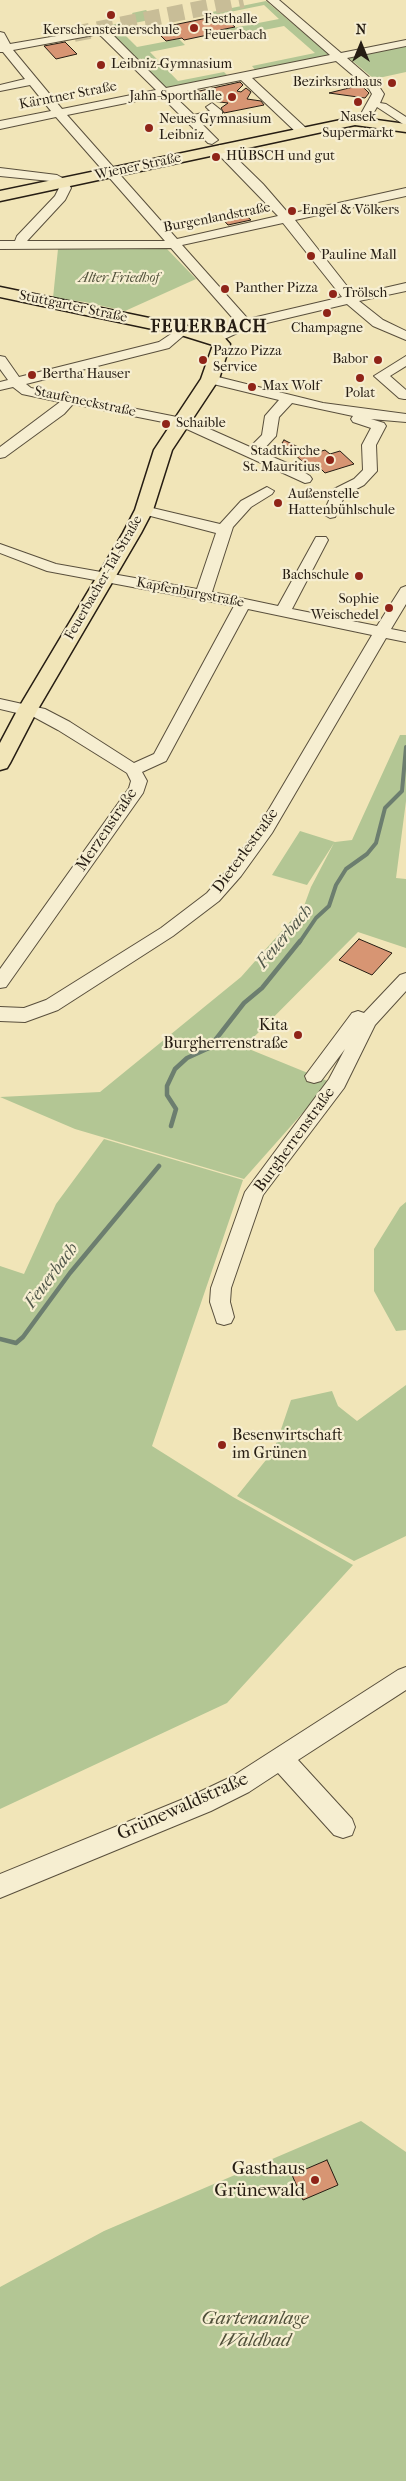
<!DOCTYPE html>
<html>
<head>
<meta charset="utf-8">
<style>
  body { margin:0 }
  #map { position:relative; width:406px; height:2481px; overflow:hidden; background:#f1e5b8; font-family:"IM FELL French Canon",serif }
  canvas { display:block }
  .north { position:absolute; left:336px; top:20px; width:50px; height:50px; -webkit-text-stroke:4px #f6eed1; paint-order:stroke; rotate:0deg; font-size:14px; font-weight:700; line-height:20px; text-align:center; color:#261d13 }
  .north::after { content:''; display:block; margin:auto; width:18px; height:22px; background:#261d13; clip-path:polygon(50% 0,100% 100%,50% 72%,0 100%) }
</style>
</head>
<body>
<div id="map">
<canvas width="406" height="2481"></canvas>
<div class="north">N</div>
</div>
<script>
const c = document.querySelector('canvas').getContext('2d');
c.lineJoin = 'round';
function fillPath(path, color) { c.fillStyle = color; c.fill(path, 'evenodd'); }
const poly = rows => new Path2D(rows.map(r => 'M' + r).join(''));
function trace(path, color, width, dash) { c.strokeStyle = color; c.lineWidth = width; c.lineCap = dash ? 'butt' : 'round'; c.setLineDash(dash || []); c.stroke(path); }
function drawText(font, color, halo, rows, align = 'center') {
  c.font = font + ' "IM FELL French Canon",serif'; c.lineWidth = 4.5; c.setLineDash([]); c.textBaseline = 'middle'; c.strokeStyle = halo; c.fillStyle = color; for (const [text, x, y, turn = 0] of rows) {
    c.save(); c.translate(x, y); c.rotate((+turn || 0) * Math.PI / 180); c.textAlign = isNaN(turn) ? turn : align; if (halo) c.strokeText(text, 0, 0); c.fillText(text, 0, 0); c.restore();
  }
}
fillPath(poly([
  [266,1,332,57,257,72,252,66,315,53,284,26,229,37,222,30,279,19,264,5,215,15,212,12],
  [146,10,154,19,110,28,107,26,136,19,132,13],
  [154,23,158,27,124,34,137,47,179,39,185,45,150,52,178,81,224,72,228,76,165,89,109,32],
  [406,45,406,72,374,79,349,58],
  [58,249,167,249,196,279,125,311,85,302,53,298],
  [400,735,406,735,406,801,396,878,406,879,406,948,358,932,244,1047,330,1082,244,1179,75,1129,0,1097,100,1092,241,977,304,906,311,887,334,843,307,885,272,875,300,831,335,842,352,840],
  [104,1139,243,1180,152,1446,233,1497,353,1565,227,1703,0,1809,0,1266,24,1274,56,1204],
  [406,1202,406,1330,396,1331,374,1291,374,1249,400,1207],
  [406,1385,406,1536,354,1561,237,1496,274,1450,291,1400,332,1391,338,1406,357,1421],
  [361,2121,406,2152,406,2481,0,2481,0,2287,104,2231]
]), '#b3c694');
trace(poly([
  [299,943,316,918,329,906,336,885,346,869,367,854,376,843,385,808,402,791,406,747]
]), '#6c7e6f', 4);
trace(poly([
  [171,1126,176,1109,167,1095,167,1086,175,1069,187,1058,209,1048,244,1003,262,988,300,941],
  [0,1339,16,1343,23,1337,70,1273,159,1166]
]), '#6c7e6f', 4.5);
const building = poly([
  [222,15,235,27,220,30,222,32,184,40,182,38,166,41,154,29,222,15],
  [65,42,77,54,56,59,44,46,65,42],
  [240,82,243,85,237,91,241,92,246,88,251,92,247,99,261,101,264,105,224,113,221,108,228,103,212,101,218,95,195,92,240,82],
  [361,85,369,93,365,98,329,93,361,85],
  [241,211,251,220,228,225,219,215,241,211],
  [284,440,312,454,325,450,330,454,340,451,354,464,325,473,321,469,314,472,282,443,284,440],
  [359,939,392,953,372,975,339,960,359,939],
  [327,2160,338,2185,303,2200,292,2175,327,2160]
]);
fillPath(building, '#d79573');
trace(building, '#261d13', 1);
trace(poly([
  [74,34,243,0]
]), '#c8bd97', 16, [16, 8]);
const minor = poly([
  [267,0,279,0,341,53,406,40,406,46,347,58,378,85,384,94,380,103,386,104,406,117,406,126,377,107,367,124,359,124,357,121,372,94,369,89,336,61,252,78,307,129,309,132,303,136,299,135,241,80,172,94,194,115,210,111,206,107,212,103,222,111,222,115,199,121,218,140,212,144,208,143,161,96,67,115,177,239,278,216,216,152,214,149,220,145,224,146,263,184,289,214,406,188,406,196,295,220,354,295,406,283,406,291,359,301,383,320,406,331,406,340,373,326,347,304,250,327,216,343,211,342,209,339,211,336,237,323,171,248,0,249,0,241,15,241,17,236,55,196,59,188,50,181,0,176,0,168,57,175,66,180,71,188,65,200,27,241,165,241,56,117,0,129,0,121,51,111,30,85,0,91,0,85,25,79,3,52,0,52,0,32,4,33,10,44,115,26,115,30,110,32,166,88,330,55,267,0],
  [99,34,156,90,62,109,13,50,99,34],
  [283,223,342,297,248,319,182,245,283,223],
  [183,326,190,330,169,348,26,384,31,388,187,419,250,447,262,435,265,416,279,400,205,382,203,379,205,376,210,375,323,403,406,414,406,422,371,419,384,423,386,426,376,445,377,471,364,485,345,495,335,517,330,518,323,514,334,489,354,479,363,470,362,445,371,428,353,422,351,419,353,416,292,403,279,417,276,436,261,452,294,466,310,476,312,479,310,482,305,483,178,425,73,404,64,414,5,457,0,458,0,447,60,402,22,394,13,387,0,390,0,382,8,380,0,369,0,356,5,357,19,377,159,342,183,326],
  [406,356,406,366,390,376,406,390,406,399,404,399,399,398,374,376,406,356],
  [267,487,274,491,272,494,251,507,233,527,212,592,278,606,316,537,326,537,328,540,292,609,377,626,401,588,406,586,406,604,391,629,406,632,406,642,386,638,272,833,241,876,219,901,173,936,58,1010,25,1022,0,1021,0,1007,24,1008,46,1000,161,928,207,893,229,868,259,826,372,635,248,609,166,761,142,772,147,781,143,793,6,987,0,988,0,969,129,788,131,781,127,773,58,730,34,717,0,709,0,699,45,709,70,722,134,763,154,754,234,606,47,571,0,553,0,544,56,564,197,589,216,533,139,513,137,510,144,506,220,524,241,501,267,487],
  [406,973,406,991,375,1025,344,1088,263,1195,231,1288,230,1302,234,1317,231,1323,224,1325,217,1323,210,1302,211,1288,245,1192,329,1079,345,1049,321,1081,314,1083,307,1081,305,1076,352,1013,358,1011,364,1013,400,975,406,973],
  [406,1667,406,1690,298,1760,352,1819,355,1827,352,1835,343,1838,334,1835,278,1773,249,1792,211,1811,0,1898,0,1874,193,1795,233,1776,398,1670,406,1667]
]);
const major = poly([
  [355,117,406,124,406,132,355,125,0,201,0,191,355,117],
  [0,287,183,325,222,335,230,344,219,379,172,450,153,510,141,533,38,709,10,763,7,768,0,770,0,743,18,709,123,533,135,510,154,450,201,379,213,345,181,335,0,297,0,287]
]);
trace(minor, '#594f3c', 2);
trace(major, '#261d13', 3);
fillPath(minor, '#f6eed1');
fillPath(major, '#f1e5b8');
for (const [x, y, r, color] of [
  [111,15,5,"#8f2418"],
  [194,28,5,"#8f2418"],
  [101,65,5,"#8f2418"],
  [392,83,5,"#8f2418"],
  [232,97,5,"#8f2418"],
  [358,102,5,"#8f2418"],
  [149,128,5,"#8f2418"],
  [216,157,5,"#8f2418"],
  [292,211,5,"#8f2418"],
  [311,256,5,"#8f2418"],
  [225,289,5,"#8f2418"],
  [333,294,5,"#8f2418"],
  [327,313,5,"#8f2418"],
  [203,360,5,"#8f2418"],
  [378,360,5,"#8f2418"],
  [32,375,5,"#8f2418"],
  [360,378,5,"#8f2418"],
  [252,387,5,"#8f2418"],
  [166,424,5,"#8f2418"],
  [330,460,5,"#8f2418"],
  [278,503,5,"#8f2418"],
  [359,576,5,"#8f2418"],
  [389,608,5,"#8f2418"],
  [298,1035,5,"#8f2418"],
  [222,1445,5,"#8f2418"],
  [315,2180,5,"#8f2418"]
]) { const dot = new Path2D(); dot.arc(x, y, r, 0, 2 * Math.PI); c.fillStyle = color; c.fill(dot); trace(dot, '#f6eed1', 2); }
drawText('14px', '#261d13', '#f6eed1', [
  ["Festhalle",204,20],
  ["Feuerbach",204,36],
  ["Kerschensteinerschule",111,31,"center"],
  ["Leibniz-Gymnasium",111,65],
  ["Bezirksrathaus",382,83,"right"],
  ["Jahn-Sporthalle",222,97,"right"],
  ["Nasek",358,118,"center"],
  ["Supermarkt",358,134,"center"],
  ["Neues Gymnasium",159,120],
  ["Leibniz",159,136],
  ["HÜBSCH und gut",226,157],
  ["Engel & Völkers",302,211],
  ["Pauline Mall",321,256],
  ["Panther Pizza",235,289],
  ["Trölsch",343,294],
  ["Champagne",327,329,"center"],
  ["Pazzo Pizza",213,352],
  ["Service",213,368],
  ["Babor",368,360,"right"],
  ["Bertha Hauser",42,375],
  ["Max Wolf",262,387],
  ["Polat",360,394,"center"],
  ["Schaible",176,424],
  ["Stadtkirche",320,452,"right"],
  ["St. Mauritius",320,468,"right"],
  ["Außenstelle",288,495],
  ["Hattenbühlschule",288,511],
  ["Bachschule",349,576,"right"],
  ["Sophie",379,600,"right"],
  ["Weischedel",379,616,"right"]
], 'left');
drawText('14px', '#261d13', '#f6eed1', [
  ["Kärntner Straße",68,96,-11],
  ["Wiener Straße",138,167,-12],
  ["Burgenlandstraße",217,218,-11],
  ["Stuttgarter Straße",73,307,12],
  ["Staufeneckstraße",85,402,12],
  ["Feuerbacher-Tal-Straße",104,578,-60],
  ["Kapfenburgstraße",190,593,11]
]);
drawText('italic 14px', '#50503a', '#f6eed1', [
  ["Alter Friedhof",119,279]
]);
drawText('16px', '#261d13', '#f6eed1', [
  ["Merzenstraße",107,830,-56],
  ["Dieterlestraße",246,851,-54],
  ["Burgherrenstraße",295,1140,-54]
]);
drawText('16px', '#261d13', '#f6eed1', [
  ["Kita",288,1026],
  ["Burgherrenstraße",288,1044],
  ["Besenwirtschaft",232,1436,"left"],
  ["im Grünen",232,1454,"left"]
], 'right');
c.letterSpacing = '1px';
drawText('bold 18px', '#261d13', '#f6eed1', [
  ["FEUERBACH",209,328]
]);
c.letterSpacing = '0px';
drawText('italic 18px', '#4f5649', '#f6eed1', [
  ["Feuerbach",285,937,-50],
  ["Feuerbach",52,1276,-53]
]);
drawText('19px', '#261d13', '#f6eed1', [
  ["Grünewaldstraße",183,1807,-24]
]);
drawText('19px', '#261d13', '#f6eed1', [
  ["Gasthaus",305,2169],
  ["Grünewald",305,2191]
], 'right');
drawText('italic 19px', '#50503a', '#f6eed1', [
  ["Gartenanlage",255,2319],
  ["Waldbad",255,2341]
]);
</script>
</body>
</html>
